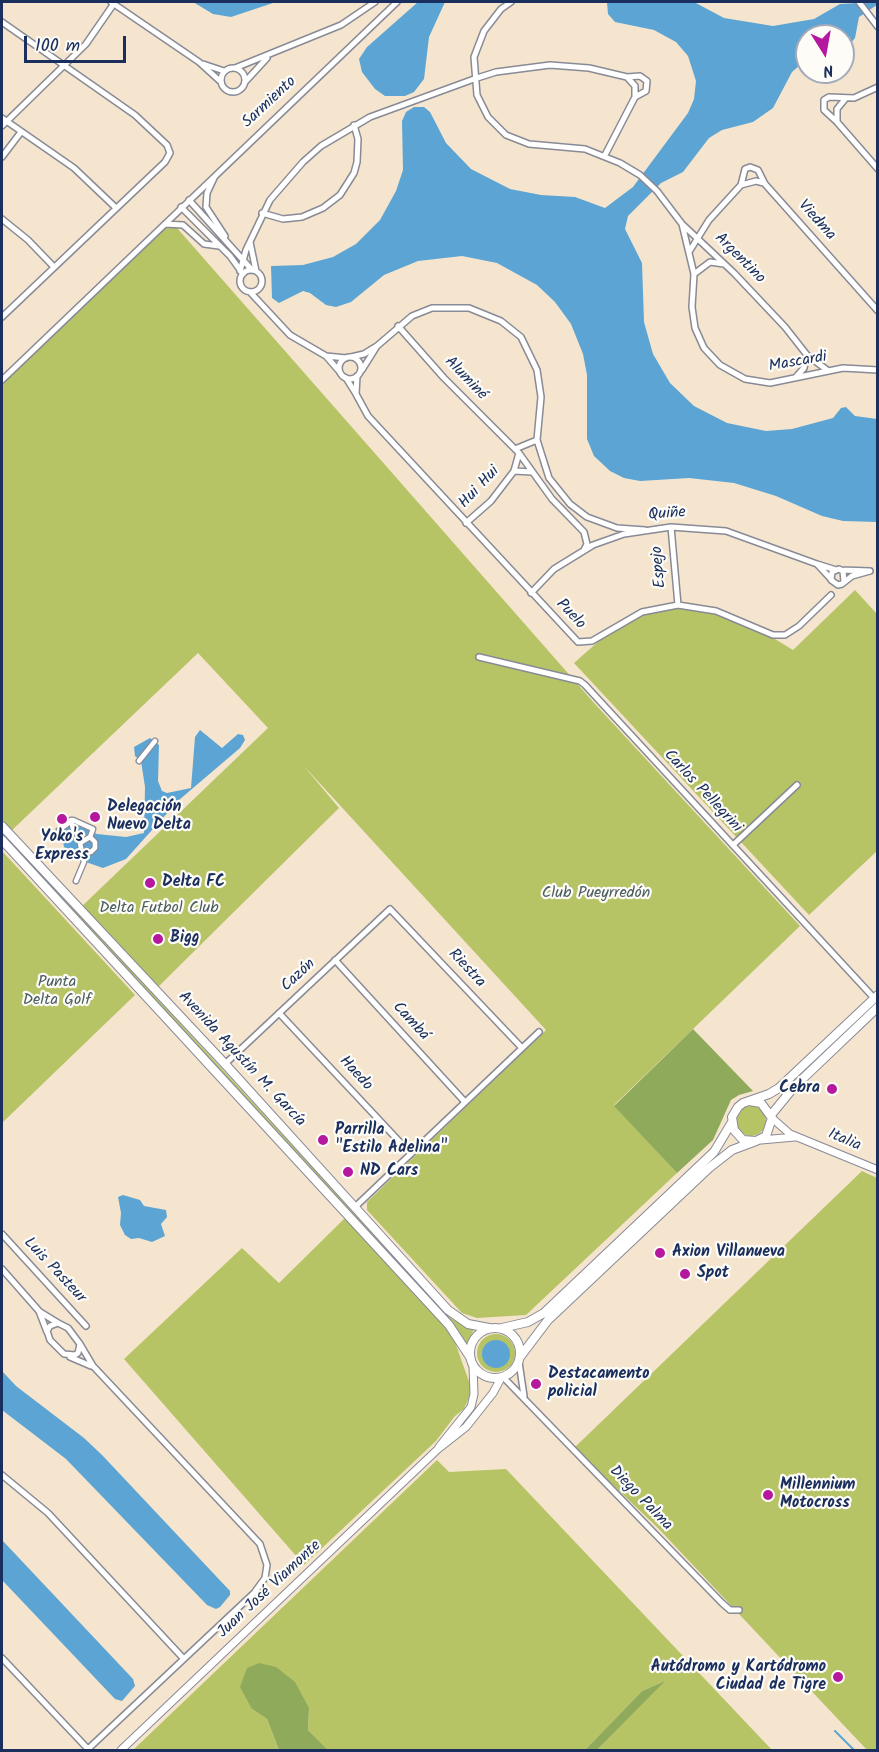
<!DOCTYPE html>
<html>
<head>
<meta charset="utf-8">
<style>
  body { margin:0 }
  #map { position:relative; width:879px; height:1752px; overflow:hidden; background:#f5e5ce; font-family:Kalam,sans-serif }
  canvas { display:block }
  .frame { position:absolute; inset:0; border:3px solid #1b2f5e; pointer-events:none }
  .north { position:absolute; left:795px; top:24px; width:60px; height:60px; box-sizing:border-box; background:#fdfcf7; border:2px solid #a3aaba; border-radius:50%; rotate:169deg; font-size:16px; font-weight:700; line-height:24px; text-align:center; color:#1b2f5e }
  .north::after { content:''; display:block; margin:auto; width:21px; height:27px; background:#b5179e; clip-path:polygon(50% 0,100% 100%,50% 72%,0 100%) }
  .scale { position:absolute; left:24px; top:36px; width:102px; height:27px; box-sizing:border-box; border:3px solid #1b2f5e; border-top:0; padding-left:8px; font-size:18px; line-height:21px; white-space:nowrap; color:#1b2f5e; -webkit-text-stroke:4px #fdfcf7; paint-order:stroke }
</style>
</head>
<body>
<div id="map">
<canvas width="879" height="1752"></canvas>
<div class="frame"></div>
<div class="north">N</div>
<div class="scale">100 m</div>
</div>
<script>
const c = document.querySelector('canvas').getContext('2d');
c.lineJoin = 'round';
function fillPath(path, color) { c.fillStyle = color; c.fill(path, 'evenodd'); }
const poly = rows => new Path2D(rows.map(r => 'M' + r).join(''));
function trace(path, color, width, dash) { c.strokeStyle = color; c.lineWidth = width; c.lineCap = dash ? 'butt' : 'round'; c.setLineDash(dash || []); c.stroke(path); }
function drawText(font, color, halo, rows, align = 'center') {
  c.font = font + ' Kalam,sans-serif'; c.lineWidth = 4.5; c.setLineDash([]); c.textBaseline = 'middle'; c.strokeStyle = halo; c.fillStyle = color; for (const [text, x, y, turn = 0] of rows) {
    c.save(); c.translate(x, y); c.rotate((+turn || 0) * Math.PI / 180); c.textAlign = isNaN(turn) ? turn : align; if (halo) c.strokeText(text, 0, 0); c.fillText(text, 0, 0); c.restore();
  }
}
fillPath(poly([
  [170,220,595,704,800,926,614,1105,677,1173,526,1315,477,1318,462,1313,367,1210,367,1202,546,1030,303,765,339,808,155,990,79,909,268,728,198,653,9,833,2,825,2,385],
  [855,590,877,614,877,851,809,915,574,663,609,632,630,620,666,608,691,608,713,613,775,639,793,650],
  [2,830,452,1319,474,1329,466,1346,451,1321,2,834],
  [2,851,135,995,2,1123],
  '736 1121a15 15 0 1 1 30 0a15 15 0 1 1-30 0Z',
  [862,1171,877,1178,877,1750,867,1750,658,1528,574,1448],
  [345,1218,451,1331,472,1390,464,1409,455,1416,436,1441,304,1565,124,1359,242,1248,279,1283],
  '477 1353a19 19 0 1 1 38 0a19 19 0 1 1-38 0Z',
  [437,1460,449,1472,506,1469,772,1750,597,1750,663,1682,642,1691,585,1750,328,1750,308,1730,309,1708,252,1709,267,1719,279,1750,133,1750]
]), '#b6c466');
fillPath(poly([
  [693,1029,753,1091,739,1095,731,1100,713,1140,677,1173,614,1106],
  [259,1663,276,1667,295,1682,309,1708,308,1730,328,1750,279,1750,267,1719,252,1709,240,1687,247,1668],
  [665,1681,597,1750,585,1750,642,1691]
]), '#90aa5b');
fillPath(poly([
  [193,2,276,2,231,17,213,14],
  [418,2,445,2,429,37,424,79,414,92,405,96,385,96,375,89,362,72,359,59,367,47],
  [607,2,694,2,724,18,773,26,814,19,840,4,877,2,877,5,859,17,855,38,850,44,843,47,843,36,807,36,807,59,792,72,773,108,753,122,722,130,709,138,683,172,661,183,628,216,625,229,642,263,644,322,653,354,670,383,694,406,727,423,766,431,792,429,833,418,841,408,846,407,855,416,877,419,877,522,843,521,822,516,776,496,734,483,689,478,640,481,624,478,610,471,594,456,587,439,587,375,583,354,571,324,555,302,537,285,497,263,462,256,418,261,384,275,351,302,336,307,326,305,310,293,303,291,279,303,272,298,271,266,303,265,333,257,356,244,380,220,396,191,403,170,402,121,406,112,414,107,424,107,430,112,446,143,471,169,510,189,541,195,575,197,605,208,633,187,688,113,694,99,696,81,688,56,676,42,654,30,615,22,608,14],
  [200,730,222,748,238,734,243,735,245,740,240,748,179,800,126,859,103,868,83,861,64,847,61,831,72,823,97,834,126,837,144,833,145,787,141,761,135,756,134,747,150,738,159,745,158,781,162,791,167,793,191,788,195,737],
  [123,1195,140,1200,144,1206,166,1210,167,1217,161,1224,165,1236,152,1242,139,1238,131,1239,125,1235,120,1225,121,1213,118,1197],
  '482 1354a14 14 0 1 1 28 0a14 14 0 1 1-28 0Z',
  [2,1371,16,1386,84,1438,102,1455,230,1591,230,1595,220,1607,216,1609,207,1605,66,1459,2,1410],
  [2,1540,133,1679,135,1686,122,1701,115,1699,2,1580]
]), '#5ca4d3');
trace(poly([
  [835,1731,854,1750]
]), '#5ca4d3', 2);
const pedestrian = poly([
  [139,761,155,741],
  [71,820,73,829,82,840],
  [59,830,73,820,93,829,90,837],
  [76,881,84,862,80,843,90,837,95,842,95,848,91,852,83,851]
]);
const minor = poly([
  [111,2,199,62,221,82],
  [511,2,501,9,484,31,474,57,477,95,488,117,506,135,529,144,585,149,620,163,640,175,657,191,682,224],
  [859,2,878,27],
  [2,22,135,115,167,145,170,153,165,162,2,317],
  [203,64,224,71],
  [235,68,341,25,375,2],
  '221 80a12 12 0 1 1 24 0a12 12 0 1 1-24 0Z',
  [627,77,640,76,647,81,646,91,635,97],
  [245,82,267,58],
  [846,98,837,109,837,122,878,169],
  [2,118,74,168,115,207],
  [837,122,824,110,824,100,829,97,854,98,878,87],
  [2,126,86,44,115,2],
  [2,157,21,132],
  [214,178,207,193,206,207,225,236],
  [741,185,745,169,750,167,758,170,765,184,878,311],
  [189,200,252,270],
  [181,207,230,256,243,274],
  [262,213,283,219,302,217,323,208,340,195,354,173,357,162,358,139,354,125],
  [2,219,28,240,54,267],
  [165,224,183,225,204,244,219,246],
  [250,242,256,271],
  [689,252,709,220,741,185,756,181,764,183],
  '240 281a11 11 0 1 1 22 0a11 11 0 1 1-22 0Z',
  [240,271,246,250,270,200,303,162,321,146,370,117,474,79,496,72,550,65,589,68,627,77,635,86,635,97,605,155],
  [694,274,710,262,724,264],
  [250,292,290,335,326,356],
  [398,326,444,378,519,453,552,499,584,532,587,544,584,550],
  [377,346,412,316,432,308,469,308,501,321,521,337,537,370,541,397,537,440,549,478,570,504,587,517,617,528,645,530],
  [807,355,785,327,734,273,682,224,694,274,692,307,695,328,704,348,720,365,745,379,770,383,843,368,878,370],
  [351,357,364,354,377,346,362,370],
  '339 368a11 11 0 1 1 22 0a11 11 0 1 1-22 0Z',
  [339,371,326,356,346,358],
  [796,377,804,368,807,355,827,370],
  [346,378,356,394,357,376],
  [2,380,397,2],
  [356,394,368,416,578,642,592,641,642,612,678,605,716,611,773,635,785,635,799,626,831,595],
  [515,449,537,440],
  [519,453,514,471,532,472],
  [466,523,491,501,514,471],
  [671,527,678,605],
  [841,570,870,571,852,576,842,584,838,585,831,580,832,572,839,569,843,571,844,582],
  [830,578,817,564,836,570],
  [531,593,554,569,593,545,624,534,671,527,726,531,817,564],
  [479,657,580,681,585,685,874,998],
  [733,845,797,785],
  [335,960,465,1102],
  [279,1013,411,1154],
  [225,1064,390,909,522,1048],
  [355,1207,539,1032],
  [2,1234,86,1326],
  [2,1269,39,1311,47,1332],
  [40,1312,58,1323],
  [58,1323,68,1328,80,1344,78,1353,75,1355,64,1354,50,1340,47,1331,50,1326,58,1323],
  [80,1344,93,1366,260,1544,267,1565,265,1578,254,1593,87,1750],
  [70,1357,91,1366],
  [519,1362,524,1396],
  [503,1377,722,1603,730,1610,739,1610],
  [2,1475,48,1513,183,1658],
  [2,1658,88,1749]
]);
const tertiary = poly([
  [772,1118,790,1134,878,1170],
  [761,1140,795,1137],
  [439,1447,471,1407,474,1394,473,1366],
  [121,1750,438,1449,466,1427,493,1393,501,1378]
]);
const secondary = poly([
  [2,826,225,1064,448,1310,468,1324,489,1328],
  [2,840,449,1325,470,1357],
  [749,1101,761,1103,772,1118,766,1136,756,1141,743,1140,734,1130,732,1117,738,1107,743,1103,769,1094,779,1088,878,995],
  [771,1115,794,1087,878,1007],
  '470 1353a25 25 0 1 1 50 0a25 25 0 1 1-50 0Z',
  [502,1328,528,1322,544,1313,714,1152,732,1122],
  [520,1357,548,1320,709,1168,732,1150,756,1141]
]);
trace(pedestrian, '#888a96', 7);
trace(minor, '#888a96', 8);
trace(tertiary, '#888a96', 9);
trace(secondary, '#888a96', 10);
trace(pedestrian, '#fff', 4.5);
trace(minor, '#fff', 5);
trace(tertiary, '#fff', 7);
trace(secondary, '#fff', 8);
for (const [x, y, r, color] of [
  [95,817,6,"#b5179e"],
  [62,819,6,"#b5179e"],
  [150,883,6,"#b5179e"],
  [158,939,6,"#b5179e"],
  [832,1089,6,"#b5179e"],
  [323,1140,6,"#b5179e"],
  [348,1172,6,"#b5179e"],
  [660,1253,6,"#b5179e"],
  [685,1274,6,"#b5179e"],
  [536,1384,6,"#b5179e"],
  [768,1495,6,"#b5179e"],
  [838,1677,6,"#b5179e"]
]) { const dot = new Path2D(); dot.arc(x, y, r, 0, 2 * Math.PI); c.fillStyle = color; c.fill(dot); trace(dot, '#fdfcf7', 2); }
drawText('16px', '#1b2f5e', '#fdfcf7', [
  ["Sarmiento",270,103,-43],
  ["Viedma",816,221,48],
  ["Argentino",739,259,45],
  ["Mascardi",798,363,-10],
  ["Aluminé",465,379,46],
  ["Hui Hui",480,488,-47],
  ["Quiñe",667,515,-4],
  ["Espejo",660,567,-95],
  ["Puelo",570,615,46],
  ["Carlos Pellegrini",702,792,47],
  ["Riestra",466,969,47],
  ["Cazón",299,976,-43],
  ["Cambá",410,1022,47],
  ["Avenida Agustín M. García",241,1060,47],
  ["Haedo",355,1074,47],
  ["Italia",844,1141,23],
  ["Luis Pasteur",54,1271,47],
  ["Diego Palma",640,1499,46],
  ["Juan José Viamonte",270,1590,-43]
]);
drawText('bold 16px', '#1b2f5e', '#fdfcf7', [
  ["Delegación",107,808],
  ["Nuevo Delta",107,826],
  ["Yoko's",62,838,"center"],
  ["Express",62,856,"center"],
  ["Delta FC",162,883],
  ["Bigg",170,939],
  ["Cebra",820,1089,"right"],
  ["Parrilla",335,1131],
  ["\"Estilo Adelina\"",335,1149],
  ["ND Cars",360,1172],
  ["Axion Villanueva",672,1253],
  ["Spot",697,1274],
  ["Destacamento",548,1375],
  ["policial",548,1393],
  ["Millennium",780,1486],
  ["Motocross",780,1504],
  ["Autódromo y Kartódromo",826,1668,"right"],
  ["Ciudad de Tigre",826,1686,"right"]
], 'left');
drawText('16px', '#4a5c60', '#fdfcf7', [
  ["Club Pueyrredón",596,894],
  ["Delta Futbol Club",159,909],
  ["Punta",57,983],
  ["Delta Golf",57,1001]
]);
</script>
</body>
</html>
